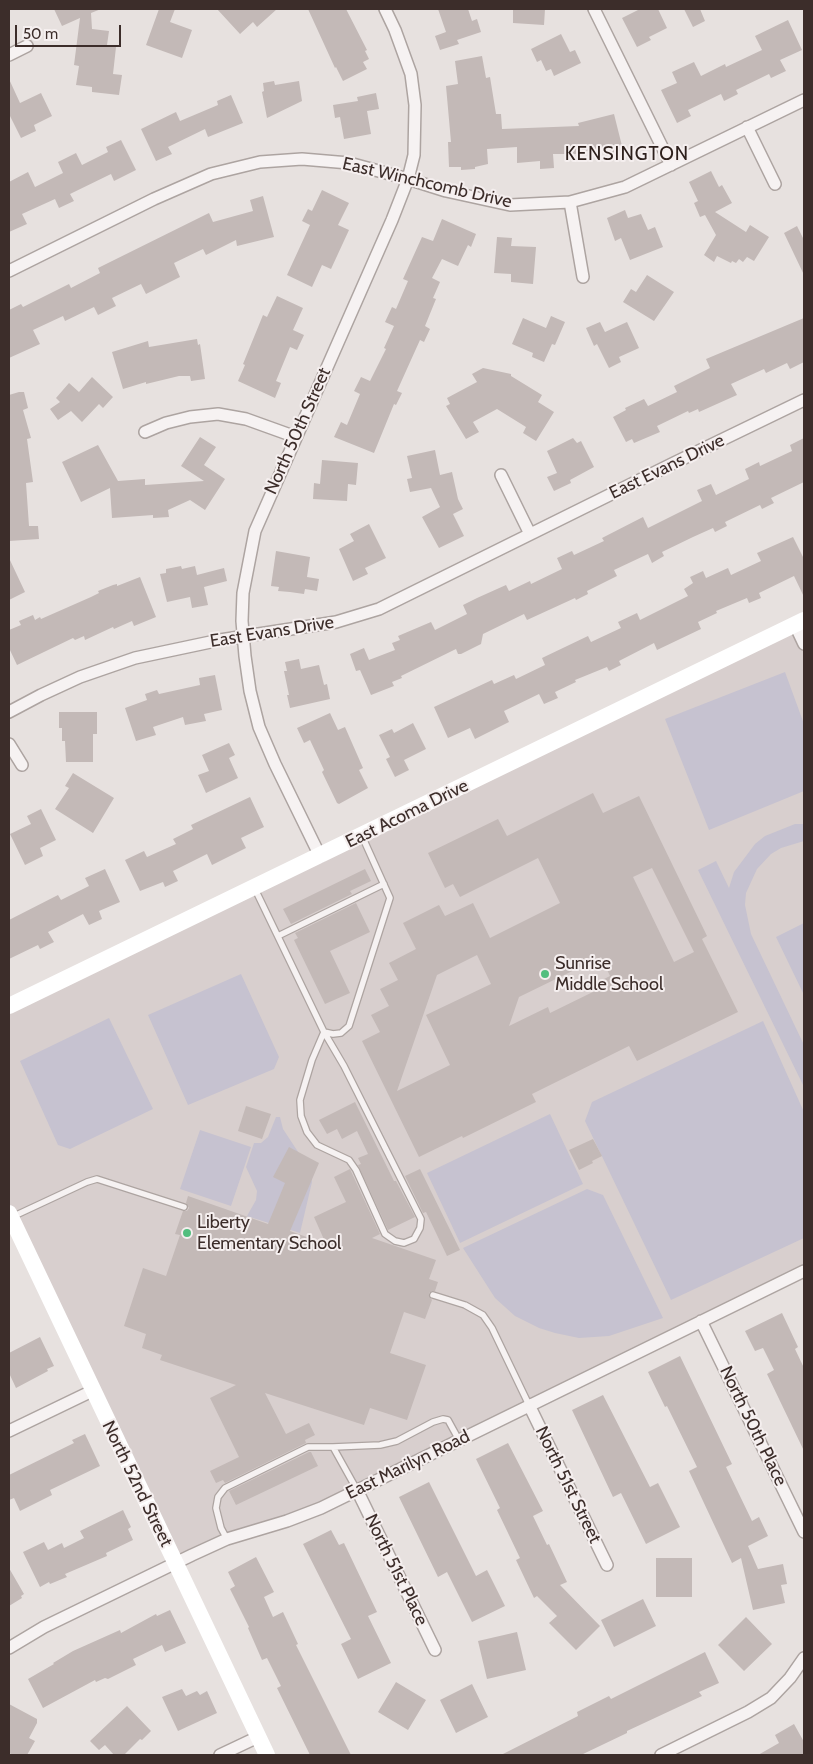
<!DOCTYPE html>
<html>
<head>
<meta charset="utf-8">
<style>
  body { margin:0 }
  #map { position:relative; width:813px; height:1764px; overflow:hidden; background:#e7e1df; font-family:Cabin,sans-serif }
  canvas { display:block }
  .frame { position:absolute; inset:0; border:10px solid #3c2d2a; pointer-events:none }
  .scale { position:absolute; left:15px; top:25px; width:106px; height:22px; box-sizing:border-box; border:2px solid #3c2d2a; border-top:0; padding-left:6px; font-size:15px; line-height:18px; white-space:nowrap; color:#3c2d2a; -webkit-text-stroke:4px #f5efef; paint-order:stroke }
</style>
</head>
<body>
<div id="map">
<canvas width="813" height="1764"></canvas>
<div class="frame"></div>
<div class="scale">50 m</div>
</div>
<script>
const c = document.querySelector('canvas').getContext('2d');
c.lineJoin = 'round';
function fillPath(path, color) { c.fillStyle = color; c.fill(path, 'evenodd'); }
const poly = rows => new Path2D(rows.map(r => 'M' + r).join(''));
function trace(path, color, width, dash) { c.strokeStyle = color; c.lineWidth = width; c.lineCap = dash ? 'butt' : 'round'; c.setLineDash(dash || []); c.stroke(path); }
function drawText(font, color, halo, rows, align = 'center') {
  c.font = font + ' Cabin,sans-serif'; c.lineWidth = 4; c.setLineDash([]); c.textBaseline = 'middle'; c.strokeStyle = halo; c.fillStyle = color; for (const [text, x, y, turn = 0] of rows) {
    c.save(); c.translate(x, y); c.rotate((+turn || 0) * Math.PI / 180); c.textAlign = isNaN(turn) ? turn : align; if (halo) c.strokeText(text, 0, 0); c.fillText(text, 0, 0); c.restore();
  }
}
fillPath(poly([
  [795,625,804,644,804,1271,357,1490,175,1563,9,1213,9,1006]
]), '#d8cfce');
fillPath(poly([
  [785,672,804,724,804,791,709,830,665,719],
  [795,824,804,824,804,841,781,848,771,854,757,869,746,893,745,905,751,934,804,1045,804,1087,698,870,716,861,729,888,734,872,755,844,765,836],
  [804,923,804,995,776,937],
  [241,974,279,1057,274,1069,188,1105,148,1015],
  [109,1018,153,1109,70,1149,58,1145,20,1061],
  [763,1021,804,1112,804,1238,671,1300,585,1121,592,1102],
  [550,1114,583,1184,460,1243,427,1173],
  [276,1117,280,1117,283,1129,308,1167,312,1182,300,1233,247,1216,256,1200,257,1191,246,1167,254,1143,261,1143,268,1137],
  [200,1130,251,1147,231,1206,180,1189],
  [587,1189,603,1195,663,1318,609,1336,579,1338,555,1333,539,1328,515,1316,495,1298,463,1248]
]), '#c6c2d0');
fillPath(poly([
  [54,9,101,9,91,13,92,29,109,31,107,45,116,47,113,74,122,75,119,95,92,92,92,87,76,85,79,66,74,65,80,18,62,26],
  [159,9,175,9,170,22,192,30,182,58,146,45],
  [217,9,277,9,257,27,253,22,240,34],
  [308,9,346,9,367,50,365,51,369,59,363,62,367,69,343,81,336,67,335,68],
  [438,9,468,9,472,21,477,19,481,32,457,40,459,44,440,50,435,36,446,32],
  [513,9,545,9,544,25,513,23],
  [640,9,658,9,667,28,649,37,651,40,637,47,622,18],
  [684,9,700,9,705,21,693,27],
  [788,20,802,50,780,60,786,71,771,78,769,74,736,90,738,94,724,101,721,94,688,110,691,116,677,123,661,90,677,83,672,72,694,62,701,76,725,64,726,67,762,50,755,36],
  [561,34,570,52,575,50,581,63,554,76,551,69,546,71,541,60,537,62,531,49],
  [482,56,486,78,490,77,496,114,501,114,502,129,579,126,578,123,614,114,623,150,608,154,606,147,575,154,553,154,554,168,540,169,540,161,517,163,517,147,487,149,488,164,475,167,475,169,461,170,461,167,449,167,448,142,451,142,446,86,458,84,455,61],
  [9,79,20,103,41,93,52,116,34,125,36,131,21,138,9,114],
  [274,81,275,85,299,81,302,101,267,118,262,92,264,91,263,83],
  [376,93,379,109,367,111,371,134,344,139,340,117,335,118,333,105,358,101,357,97],
  [231,95,243,123,208,137,205,129,168,147,172,154,156,161,141,129,176,112,180,121,218,105,217,101],
  [121,140,136,170,114,181,111,174,70,194,74,201,59,208,55,199,22,214,27,224,9,232,9,182,28,172,35,187,63,173,58,162,76,153,82,165,108,152,106,147],
  [711,171,719,187,722,185,732,203,715,212,746,232,750,225,769,237,754,261,747,257,743,262,739,259,736,263,732,261,731,263,717,256,714,262,704,255,716,235,705,215,700,217,694,203,698,201,689,182],
  [322,190,349,203,338,225,349,230,331,269,322,265,312,287,287,275,310,225,302,221,308,209,312,211],
  [263,196,274,237,237,246,236,240,206,255,203,249,174,263,180,277,146,294,141,284,112,298,116,306,98,315,94,307,65,321,63,316,33,330,40,344,9,358,9,310,21,304,23,307,69,284,71,288,100,273,98,268,209,213,213,222,253,211,250,200],
  [625,210,628,218,641,214,648,230,655,227,663,247,630,260,621,238,615,241,607,218],
  [442,219,476,234,471,247,468,245,458,266,442,259,432,278,440,282,433,298,436,299,425,326,430,329,424,342,420,340,397,391,402,393,396,405,394,404,374,453,334,437,341,422,347,425,360,394,354,391,361,377,370,381,386,349,384,348,394,326,385,322,392,307,396,309,408,281,403,279,422,237,433,241],
  [797,226,804,240,804,275,784,233],
  [497,237,512,238,511,246,536,247,533,284,511,282,511,274,494,273],
  [647,275,674,292,654,321,623,302,631,289,636,292],
  [277,296,303,308,293,330,304,335,297,350,290,347,276,381,281,383,275,398,238,381,245,365,243,364,263,315,267,317],
  [551,316,565,322,555,345,552,344,544,362,532,357,533,353,512,344,523,318,546,328],
  [804,318,804,362,790,369,787,363,766,373,764,369,731,384,737,395,699,412,698,409,689,413,688,411,657,426,660,432,634,443,632,439,626,442,613,417,626,410,625,408,644,399,648,406,677,392,674,386,710,368,706,359],
  [600,322,605,332,627,322,639,348,619,357,621,362,609,368,597,344,594,346,586,328],
  [197,339,198,345,200,344,205,379,191,381,190,376,179,376,146,384,146,382,123,389,112,352,148,341,149,347],
  [483,368,511,374,511,376,542,395,538,402,554,412,536,441,523,433,526,427,497,409,473,422,479,432,466,439,446,406,450,404,447,398,477,382,472,374],
  [92,377,113,397,103,408,99,404,82,422,71,411,58,420,50,409,60,402,56,398,69,383,79,392],
  [19,392,24,392,28,408,23,410,31,438,27,439,33,482,26,483,29,526,38,526,39,539,9,541,9,395],
  [200,437,216,447,204,465,225,479,205,510,190,500,168,510,169,517,153,518,153,515,112,518,110,488,81,502,62,462,98,445,118,481,145,479,145,485,204,481,181,466],
  [573,438,577,443,581,441,594,467,570,480,571,483,554,491,547,477,557,473,547,451],
  [804,438,804,482,771,498,774,503,762,509,760,505,725,522,727,526,715,532,713,528,693,537,662,552,664,556,652,563,648,554,614,570,617,576,587,591,588,594,576,600,575,598,527,620,524,614,483,634,481,644,461,654,458,654,456,649,401,676,402,678,392,682,394,686,371,695,360,670,356,671,350,654,364,648,369,660,395,650,392,643,400,640,398,636,431,622,435,630,467,614,463,605,477,598,506,585,509,591,530,581,531,584,562,569,557,558,572,551,574,555,604,541,602,538,643,517,648,528,702,501,697,490,711,484,716,495,749,479,745,469,759,462,760,466,792,451,790,445],
  [435,450,440,475,452,472,458,499,463,509,453,514,464,536,439,548,422,517,440,507,431,488,410,492,407,479,412,478,407,456],
  [322,460,358,463,356,485,348,484,347,501,313,499,314,483,320,484],
  [369,524,386,558,365,568,368,574,353,581,339,549,354,541,350,534],
  [793,537,804,559,804,597,794,576,759,593,761,598,749,603,747,598,716,611,717,613,698,622,701,629,657,650,654,643,619,661,621,665,609,671,607,667,575,680,576,682,555,692,558,698,544,704,539,694,504,711,509,722,475,739,470,728,448,738,434,707,492,680,494,684,514,675,516,679,545,665,542,658,588,636,591,642,621,628,618,622,637,613,640,620,688,596,684,589,693,583,690,577,703,571,706,578,728,568,731,575,761,561,757,553],
  [276,551,310,557,307,577,319,579,317,591,305,589,304,594,290,592,278,591,279,587,271,586],
  [9,558,25,592,9,600],
  [181,566,182,569,195,566,197,575,224,568,227,581,204,587,208,605,192,608,190,597,167,602,160,574,166,573,166,569],
  [140,577,156,617,134,626,132,621,114,629,113,627,85,640,84,636,75,640,73,638,17,665,9,648,9,630,21,625,19,621,33,615,35,620,40,617,41,619,91,597,99,593,98,591,113,585,117,584,117,586],
  [299,659,301,669,319,665,324,685,327,684,330,699,290,708,287,695,289,695,284,671,287,671,285,662],
  [215,675,222,710,204,714,206,721,185,725,183,717,153,727,156,735,136,741,125,708,147,700,145,694,157,690,159,694,200,685,199,678],
  [59,712,97,712,97,734,93,734,93,762,66,762,65,741,62,741,62,728,59,728],
  [330,713,338,730,345,727,363,768,359,770,368,788,339,804,337,803,322,772,324,770,310,740,304,743,297,728],
  [413,723,426,749,404,760,409,770,395,777,386,759,390,757,379,735,392,729,394,733],
  [229,743,235,755,229,758,238,778,206,793,198,775,209,771,202,755],
  [73,773,114,798,93,833,55,809,69,788,65,786],
  [593,793,603,813,639,796,707,936,702,939,738,1012,637,1061,629,1046,532,1094,536,1102,463,1138,462,1136,419,1157,362,1041,380,1032,371,1015,389,1006,380,989,398,980,389,963,416,949,403,923,439,905,445,916,473,903,490,938,560,903,538,858,460,897,453,884,445,888,428,853,498,819,507,836],
  [652,868,694,952,674,962,633,877],
  [477,955,491,984,426,1015,450,1065,397,1091,437,975],
  [601,957,610,976,598,982,601,988,550,1013,548,1007,509,1026,519,997],
  [250,797,264,827,241,838,246,848,212,865,207,854,173,871,178,881,165,887,163,882,140,891,125,860,144,851,147,857,176,844,173,839,193,829,191,825],
  [41,809,56,840,40,848,43,856,25,865,10,834,31,824,27,816],
  [105,869,120,902,99,911,102,919,89,925,83,914,48,932,54,942,40,949,38,945,9,959,9,920,58,895,61,900,89,886,85,878],
  [365,869,371,881,350,891,352,894,291,924,283,909],
  [356,903,370,932,330,951,350,993,325,1004,294,940,298,938,295,933],
  [355,1102,394,1181,396,1181,415,1217,388,1230,358,1165,361,1164,358,1158,368,1154,357,1131,342,1139,337,1129,327,1134,319,1120],
  [246,1106,271,1114,262,1139,238,1131],
  [593,1139,602,1156,592,1161,593,1163,579,1170,569,1150],
  [289,1147,319,1163,290,1231,326,1244,314,1217,346,1202,334,1177,350,1169,380,1234,372,1238,436,1260,429,1279,438,1282,435,1291,432,1291,429,1293,429,1296,432,1300,425,1319,404,1312,390,1353,426,1365,407,1420,370,1408,364,1425,265,1393,286,1434,309,1423,315,1435,305,1440,306,1443,225,1483,223,1480,216,1483,210,1471,239,1457,210,1398,236,1385,160,1360,162,1355,142,1348,146,1334,124,1326,143,1268,166,1276,180,1235,175,1234,183,1211,187,1211,189,1208,186,1203,188,1196,268,1224,285,1183,273,1177],
  [420,1169,460,1250,447,1256,426,1212,423,1213,405,1176],
  [782,1313,798,1347,795,1349,804,1368,804,1451,767,1374,774,1370,763,1348,755,1351,745,1331],
  [40,1337,54,1366,47,1369,48,1371,16,1388,9,1373,9,1353],
  [680,1356,732,1464,726,1467,752,1521,759,1517,768,1536,748,1546,758,1569,783,1564,787,1584,781,1585,785,1603,753,1610,741,1558,732,1563,689,1471,697,1467,667,1406,665,1407,648,1372],
  [603,1395,650,1487,658,1483,680,1527,646,1544,621,1493,613,1497,572,1410],
  [85,1434,100,1466,50,1490,52,1495,20,1511,14,1498,9,1500,9,1475,74,1443,72,1440],
  [508,1443,543,1511,533,1516,547,1545,549,1544,567,1582,560,1585,600,1626,576,1650,549,1623,557,1616,537,1596,534,1598,516,1560,520,1558,497,1510,500,1508,476,1459],
  [309,1452,311,1452,318,1466,236,1505,229,1491],
  [429,1482,476,1576,487,1570,505,1606,472,1622,447,1572,438,1577,399,1497],
  [123,1510,131,1527,128,1529,133,1540,106,1553,107,1556,65,1574,67,1577,50,1584,49,1582,40,1587,23,1552,44,1542,48,1550,62,1543,64,1548,84,1538,80,1531],
  [331,1530,339,1545,344,1543,377,1612,368,1616,391,1663,358,1679,341,1644,351,1639,303,1544],
  [256,1557,274,1592,264,1597,273,1617,283,1612,298,1644,296,1645,351,1755,310,1755,277,1688,281,1686,267,1658,262,1660,248,1628,249,1627,230,1589,235,1586,228,1572],
  [656,1558,692,1558,692,1597,656,1597],
  [9,1568,24,1594,21,1596,22,1598,9,1606],
  [643,1599,656,1626,614,1647,601,1620],
  [170,1610,186,1643,165,1652,162,1645,133,1659,136,1665,108,1679,105,1678,96,1682,95,1680,43,1708,28,1679,54,1664,53,1663,73,1651,120,1630,121,1633,156,1614,157,1616],
  [746,1617,772,1644,744,1671,718,1645],
  [517,1632,526,1670,487,1679,478,1641],
  [705,1652,719,1683,699,1692,702,1696,627,1731,627,1733,581,1755,501,1755,578,1716,577,1712,609,1696,611,1699],
  [396,1682,426,1700,408,1730,378,1712],
  [472,1684,488,1717,456,1733,440,1700],
  [182,1689,186,1696,197,1691,200,1695,207,1691,217,1713,178,1731,162,1697],
  [9,1704,37,1719,37,1723,29,1738,35,1741,27,1755,13,1755,9,1753],
  [127,1706,151,1731,142,1740,140,1739,124,1755,114,1755,105,1745,99,1750,90,1741],
  [794,1724,804,1742,804,1755,758,1755,779,1743,775,1735]
]), '#c3b9b7');
const lane = poly([
  [255,889,324,1032,333,1034,341,1033,349,1026,390,898,362,836],
  [278,936,384,884],
  [324,1032,344,1066,421,1219,420,1228,414,1239,404,1243,395,1241,385,1234,356,1170,349,1160,317,1145,307,1132,301,1116,300,1100,312,1060,324,1032],
  [12,1217,87,1182,97,1179,184,1207],
  [433,1295,465,1305,483,1315,492,1328,529,1405],
  [333,1447,380,1445,397,1441,433,1422,443,1419,448,1420,459,1440],
  [227,1539,221,1528,216,1508,218,1497,225,1488,308,1447,333,1447,357,1490]
]);
const street = poly([
  [594,9,671,165],
  [9,55,27,46],
  [747,127,775,184],
  [570,202,583,277],
  [9,271,154,199,211,174,260,162,302,159,349,163,408,179,446,191,510,205,570,202,625,187,804,100],
  [145,432,166,423,190,417,218,414,246,419,296,437],
  [501,475,530,534],
  [795,625,804,644],
  [9,712,41,695,80,677,135,658,220,640,336,622,379,609,674,463,804,400],
  [9,744,22,765],
  [320,856,275,764,259,727,250,691,245,656,242,621,243,593,255,531,392,220,408,179,414,155,415,105,411,74,395,30,385,9],
  [701,1321,804,1532],
  [529,1405,607,1565],
  [9,1431,92,1391],
  [357,1490,435,1650],
  [9,1648,44,1627,192,1555,227,1539,287,1521,321,1508,804,1271],
  [220,1755,258,1737],
  [661,1755,748,1712,771,1698,790,1678,804,1658]
]);
trace(lane, '#ada4a1', 8);
trace(street, '#ada4a1', 14);
trace(lane, '#f6f2f2', 5.5);
trace(street, '#f6f2f2', 11);
trace(poly([
  [9,1006,804,620],
  [9,1213,267,1755]
]), '#fff', 16);
for (const [x, y, r, color] of [
  [545,974,5,"#52be7e"],
  [187,1233,5,"#52be7e"]
]) { const dot = new Path2D(); dot.arc(x, y, r, 0, 2 * Math.PI); c.fillStyle = color; c.fill(dot); trace(dot, '#f5efef', 2); }
drawText('18px', '#3c2d2a', '#f5efef', [
  ["East Winchcomb Drive",427,183,13],
  ["North 50th Street",298,431,-66],
  ["East Evans Drive",667,467,-26],
  ["East Evans Drive",272,632,-9],
  ["East Acoma Drive",407,814,-26],
  ["North 50th Place",753,1426,64],
  ["East Marilyn Road",408,1465,-26],
  ["North 52nd Street",137,1484,64],
  ["North 51st Street",568,1485,64],
  ["North 51st Place",396,1570,64]
]);
drawText('18px', '#3c2d2a', '#f5efef', [
  ["Sunrise",555,964],
  ["Middle School",555,985],
  ["Liberty",197,1223],
  ["Elementary School",197,1244]
], 'left');
c.letterSpacing = '1px';
drawText('19px', '#2d201c', '#f5efef', [
  ["KENSINGTON",627,154]
]);
c.letterSpacing = '0px';
</script>
</body>
</html>
